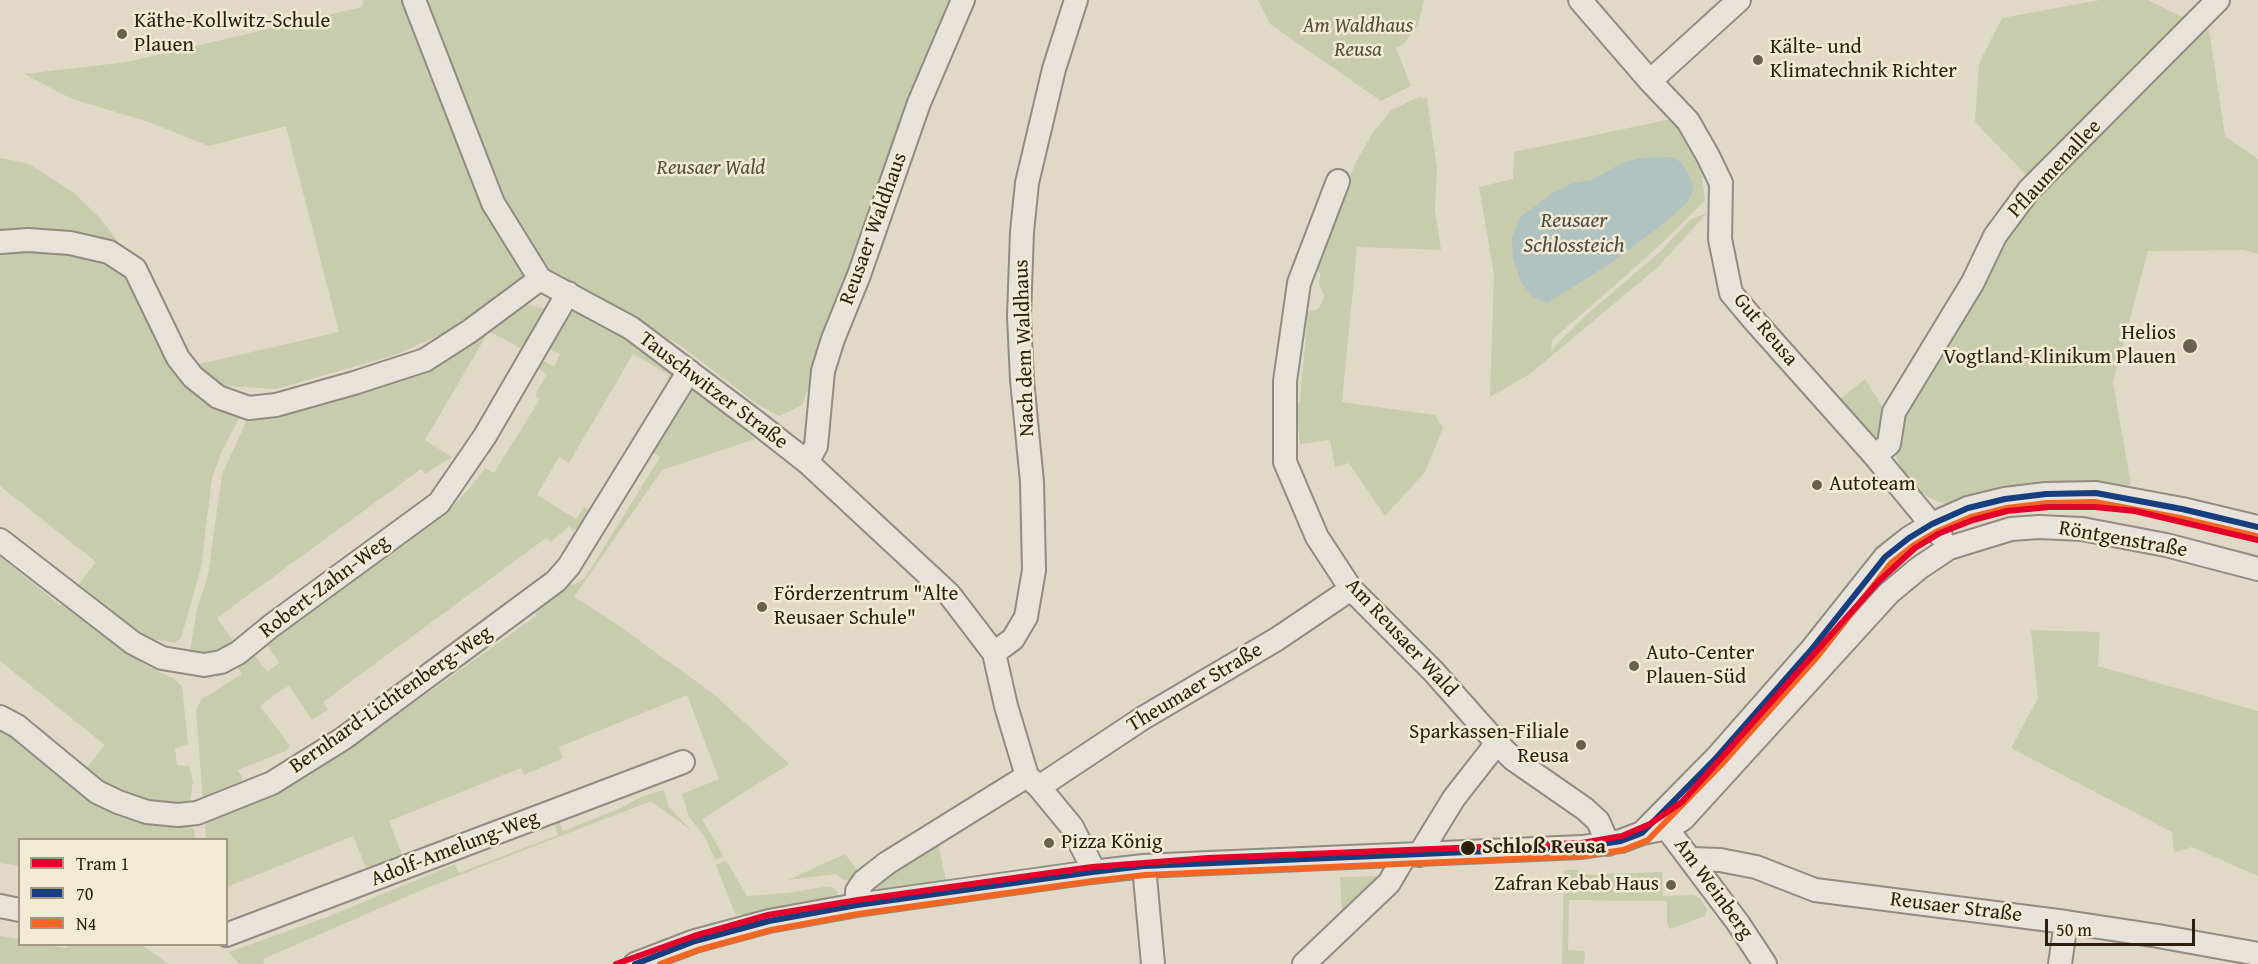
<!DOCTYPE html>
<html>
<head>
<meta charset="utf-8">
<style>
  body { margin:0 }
  #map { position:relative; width:2258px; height:964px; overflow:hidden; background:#e0d9c8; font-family:"Gentium Book Plus",serif }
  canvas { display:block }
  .legend { position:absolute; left:18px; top:838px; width:210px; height:108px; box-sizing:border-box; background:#f1ead5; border:2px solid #a29985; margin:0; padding:8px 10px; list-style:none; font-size:18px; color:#2c1f0e }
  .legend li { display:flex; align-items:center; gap:12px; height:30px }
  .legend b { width:30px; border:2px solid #a29985 }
  .scale { position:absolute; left:2045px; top:919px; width:150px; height:27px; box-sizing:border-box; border:3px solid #2c1f0e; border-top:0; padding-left:8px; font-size:18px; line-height:21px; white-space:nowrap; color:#2c1f0e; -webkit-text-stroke:4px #f1ead5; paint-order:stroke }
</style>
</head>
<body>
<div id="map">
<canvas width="2258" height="964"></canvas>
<ul class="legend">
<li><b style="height:8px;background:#e4002b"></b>Tram 1</li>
<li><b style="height:8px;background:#173e7e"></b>70</li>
<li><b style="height:8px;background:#f26522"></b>N4</li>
</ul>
<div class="scale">50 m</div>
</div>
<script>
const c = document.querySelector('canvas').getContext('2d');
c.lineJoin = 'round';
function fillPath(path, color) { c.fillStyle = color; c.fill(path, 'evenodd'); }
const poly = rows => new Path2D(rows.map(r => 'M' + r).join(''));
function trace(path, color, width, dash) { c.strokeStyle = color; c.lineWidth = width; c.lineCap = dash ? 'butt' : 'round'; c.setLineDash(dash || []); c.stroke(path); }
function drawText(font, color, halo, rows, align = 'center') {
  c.font = font + ' "Gentium Book Plus",serif'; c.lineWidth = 5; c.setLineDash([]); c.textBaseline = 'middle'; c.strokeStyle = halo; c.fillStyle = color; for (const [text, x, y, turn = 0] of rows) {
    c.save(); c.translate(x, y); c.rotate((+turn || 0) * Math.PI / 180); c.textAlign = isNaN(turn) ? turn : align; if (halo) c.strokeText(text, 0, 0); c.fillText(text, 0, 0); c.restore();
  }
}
fillPath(poly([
  [363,0,959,0,802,405,779,416,757,404,681,346,574,284,544,271,458,327,395,355,276,389,223,386,195,365,339,332,286,126,209,146,146,121,72,99,24,74,127,62,362,7],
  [1258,0,1424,0,1418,25,1403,45,1396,48,1411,86,1381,101,1270,24],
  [2100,0,2148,0,2209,30,2225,136,2258,159,2258,254,2244,250,2148,251,2113,382,2131,485,2085,483,1944,504,1926,496,1910,482,1902,472,1896,455,1899,423,2030,179,1975,122,1979,63,2002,18],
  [1419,97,1427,99,1437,169,1435,210,1441,250,1357,247,1342,402,1435,415,1443,428,1425,472,1385,516,1349,463,1335,467,1330,440,1300,444,1296,405,1300,402,1308,312,1318,309,1323,301,1324,295,1319,285,1320,274,1314,262,1320,247,1357,160,1372,134,1391,110],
  [1671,119,1700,159,1705,201,1648,256,1552,340,1551,350,1584,317,1660,252,1690,220,1707,213,1657,268,1530,374,1490,397,1494,274,1479,187,1513,179,1514,152],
  [1594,179,1688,202,1665,223,1610,264,1548,303,1573,183],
  [0,158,27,163,73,192,98,216,117,240,122,252,0,237],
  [0,248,79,249,131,276,129,284,143,313,151,311,172,355,241,414,221,453,212,478,201,568,181,638,175,643,152,639,127,630,74,590,96,562,0,486],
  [526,304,546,309,527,352,489,331,425,440,452,457,425,474,421,469,217,618,235,643,219,650,195,653,190,651,197,609,208,575,222,474,248,418,447,356,503,321],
  [571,310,589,316,640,346,669,367,674,375,672,383,667,379,669,375,633,354,569,463,559,457,537,495,576,519,584,507,588,509,588,516,573,531,569,526,551,542,546,538,323,702,328,710,312,720,289,686,280,691,260,706,290,746,285,751,238,770,243,780,211,793,213,799,203,802,196,709,202,699,242,674,236,665,253,653,267,672,279,663,266,643,450,509,470,488,485,468,494,473,540,399,535,395,547,374,534,366,542,360,554,367,560,354,543,346,560,314],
  [1865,379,1885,411,1882,437,1876,441,1838,401],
  [694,387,755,439,662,470,574,597,608,618,715,695,789,764,702,819,724,857,715,859,705,837,689,817,682,794,719,779,687,695,559,747,563,758,524,775,521,768,389,821,404,859,368,872,353,836,227,887,226,840,206,839,205,825,211,817,370,726,376,730,536,616,534,609,563,583,573,585,585,578,660,457,646,448,687,389],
  [0,557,60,605,69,603,147,666,173,678,182,686,188,744,175,748,177,765,189,766,193,781,190,802,180,807,151,807,109,793,83,772,105,745,0,661],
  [2031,630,2100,632,2098,666,2258,711,2258,876,2192,847,2174,852,2172,832,2011,748,2038,698],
  [0,725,144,822,188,826,194,829,195,839,20,840,19,866,0,863],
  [664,790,669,807,692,831,651,801,424,889,263,959,264,964,239,964,229,952,327,917,455,864,459,873,558,835,553,821,558,819,563,831,619,809,643,796],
  [937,837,946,881,871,890,871,883],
  [845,854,860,874,855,883,842,879,836,874,788,880],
  [726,860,747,896,788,893,830,886,837,891,838,898,745,915,735,914,716,865],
  [1564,870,1578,870,1579,875,1662,872,1663,896,1694,895,1700,898,1707,909,1705,916,1670,929,1667,923,1667,901,1569,900,1568,950,1585,951,1584,964,1562,964],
  [1382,876,1342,915,1340,877],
  [0,936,19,939,20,944,46,945,66,948,68,945,142,945,168,964,0,964]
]), '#c7ccac');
fillPath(poly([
  [1672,157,1682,163,1689,175,1694,187,1688,202,1665,223,1610,264,1548,303,1533,297,1521,282,1513,258,1512,237,1520,217,1553,193,1573,183,1594,179,1618,165,1639,158]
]), '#b1c3c0');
const minor = poly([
  [414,0,493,203,540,279,631,328,756,422,807,462,949,594,994,653,1006,706,1027,776,1039,787,1072,827,1092,867,1092,872],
  [1580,0,1650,81,1688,121,1708,156,1721,183,1720,239,1731,293,1752,318,1875,456,1941,536],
  [1650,81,1739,0],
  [1338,181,1299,283,1285,381,1285,462,1317,537,1351,589,1433,671,1497,743,1454,798,1419,855],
  [0,242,28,240,70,243,109,252,135,269,178,358,193,377,218,397,249,408,276,405,354,383,425,360,470,331,540,279],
  [1875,456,1889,444,1894,412,1973,282,1995,236,2029,190,2218,0],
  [807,462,816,446,823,371,833,339,859,275,919,103,963,0],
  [0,540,133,643,162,658,204,665,221,662,238,653,271,626,439,503,485,436,568,293],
  [994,653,1013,639,1026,617,1034,570,1032,482,1022,380,1019,316,1022,232,1027,183,1054,69,1076,0],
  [0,717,17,726,97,792,118,802,147,812,178,815,197,813,272,783,344,738,556,581,569,566,689,371],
  [1497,743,1513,759,1585,809,1598,821,1608,844],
  [1039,787,1143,718,1277,639,1351,589],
  [1659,818,1738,923,1765,964],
  [1642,833,1716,758,1811,650,1885,557,1909,538,1932,524,1968,508,2005,499,2046,494,2096,493,2182,509,2258,527],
  [1692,859,1720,860,1756,867,1815,890,2066,922,2158,936,2258,954],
  [1144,866,1153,964],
  [857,905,857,891,864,881,887,863,1027,776],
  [0,906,20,910],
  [226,935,683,762],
  [635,964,695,941,769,921,857,905,1092,872,1144,866,1209,863,1582,847,1621,841,1642,833,1668,828,1683,819,1889,593,1919,568,1949,548,2011,529,2039,527,2082,529,2166,545,2258,569],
  [1304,964,1389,883,1402,861,1402,856],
  [2060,964,2066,922]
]);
trace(minor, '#918b80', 26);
trace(minor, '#e7e3db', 22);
trace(poly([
  [635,964,695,941,769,921,857,905,1092,872,1144,866,1582,847,1621,841,1642,833,1716,758,1811,650,1885,557,1909,538,1932,524,1968,508,2005,499,2046,494,2096,493,2182,509,2258,527]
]), '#173e7e', 6);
trace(poly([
  [660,964,698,950,771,930,858,914,1093,881,1145,875,1582,856,1623,850,1648,840,1722,764,1818,656,1891,563,1914,545,1936,532,1971,517,2007,508,2047,503,2095,502,2180,518,2256,536]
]), '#f26522', 6);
trace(poly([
  [616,964,694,936,768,915,858,900,1092,867,1208,858,1582,843,1622,836,1650,824,1682,802,1879,581,1915,548,1940,533,1973,520,2007,511,2049,507,2095,507,2135,511,2258,540]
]), '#e4002b', 6);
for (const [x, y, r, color] of [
  [122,34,6,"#6b604f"],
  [1758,60,6,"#6b604f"],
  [2190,346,8,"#6b604f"],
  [1817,485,6,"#6b604f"],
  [762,607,6,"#6b604f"],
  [1634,666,6,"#6b604f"],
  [1581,745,6,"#6b604f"],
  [1049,843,6,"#6b604f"],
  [1468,848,8,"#2c1f0e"],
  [1671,885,6,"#6b604f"]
]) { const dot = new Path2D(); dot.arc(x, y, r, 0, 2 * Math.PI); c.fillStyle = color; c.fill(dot); trace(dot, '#f1ead5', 2); }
drawText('21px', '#2c1f0e', '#f1ead5', [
  ["Käthe-Kollwitz-Schule",134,22],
  ["Plauen",134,46],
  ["Kälte- und",1770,48],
  ["Klimatechnik Richter",1770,72],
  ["Helios",2176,334,"right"],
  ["Vogtland-Klinikum Plauen",2176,358,"right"],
  ["Autoteam",1829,485],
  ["Förderzentrum \"Alte",774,595],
  ["Reusaer Schule\"",774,619],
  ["Auto-Center",1646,654],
  ["Plauen-Süd",1646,678],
  ["Sparkassen-Filiale",1569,733,"right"],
  ["Reusa",1569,757,"right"],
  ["Pizza König",1061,843],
  ["Zafran Kebab Haus",1659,885,"right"]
], 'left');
drawText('italic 21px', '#545036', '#f1ead5', [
  ["Am Waldhaus",1358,27],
  ["Reusa",1358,51],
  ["Reusaer Wald",711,169]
]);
drawText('21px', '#2c1f0e', '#f1ead5', [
  ["Pflaumenallee",2055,169,-47],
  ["Reusaer Waldhaus",874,229,-70],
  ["Gut Reusa",1765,330,50],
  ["Nach dem Waldhaus",1025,348,-92],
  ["Tauschwitzer Straße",713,391,37],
  ["Röntgenstraße",2123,540,10],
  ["Robert-Zahn-Weg",325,587,-37],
  ["Am Reusaer Wald",1401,638,47],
  ["Theumaer Straße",1195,688,-31],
  ["Bernhard-Lichtenberg-Weg",391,700,-35],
  ["Adolf-Amelung-Weg",455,849,-21],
  ["Am Weinberg",1713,889,54],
  ["Reusaer Straße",1956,908,7]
]);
drawText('bold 21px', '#2c1f0e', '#f1ead5', [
  ["Schloß Reusa",1482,848]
], 'left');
drawText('italic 22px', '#4e4d42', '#f1ead5', [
  ["Reusaer",1574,221],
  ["Schlossteich",1574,246]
]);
</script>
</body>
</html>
